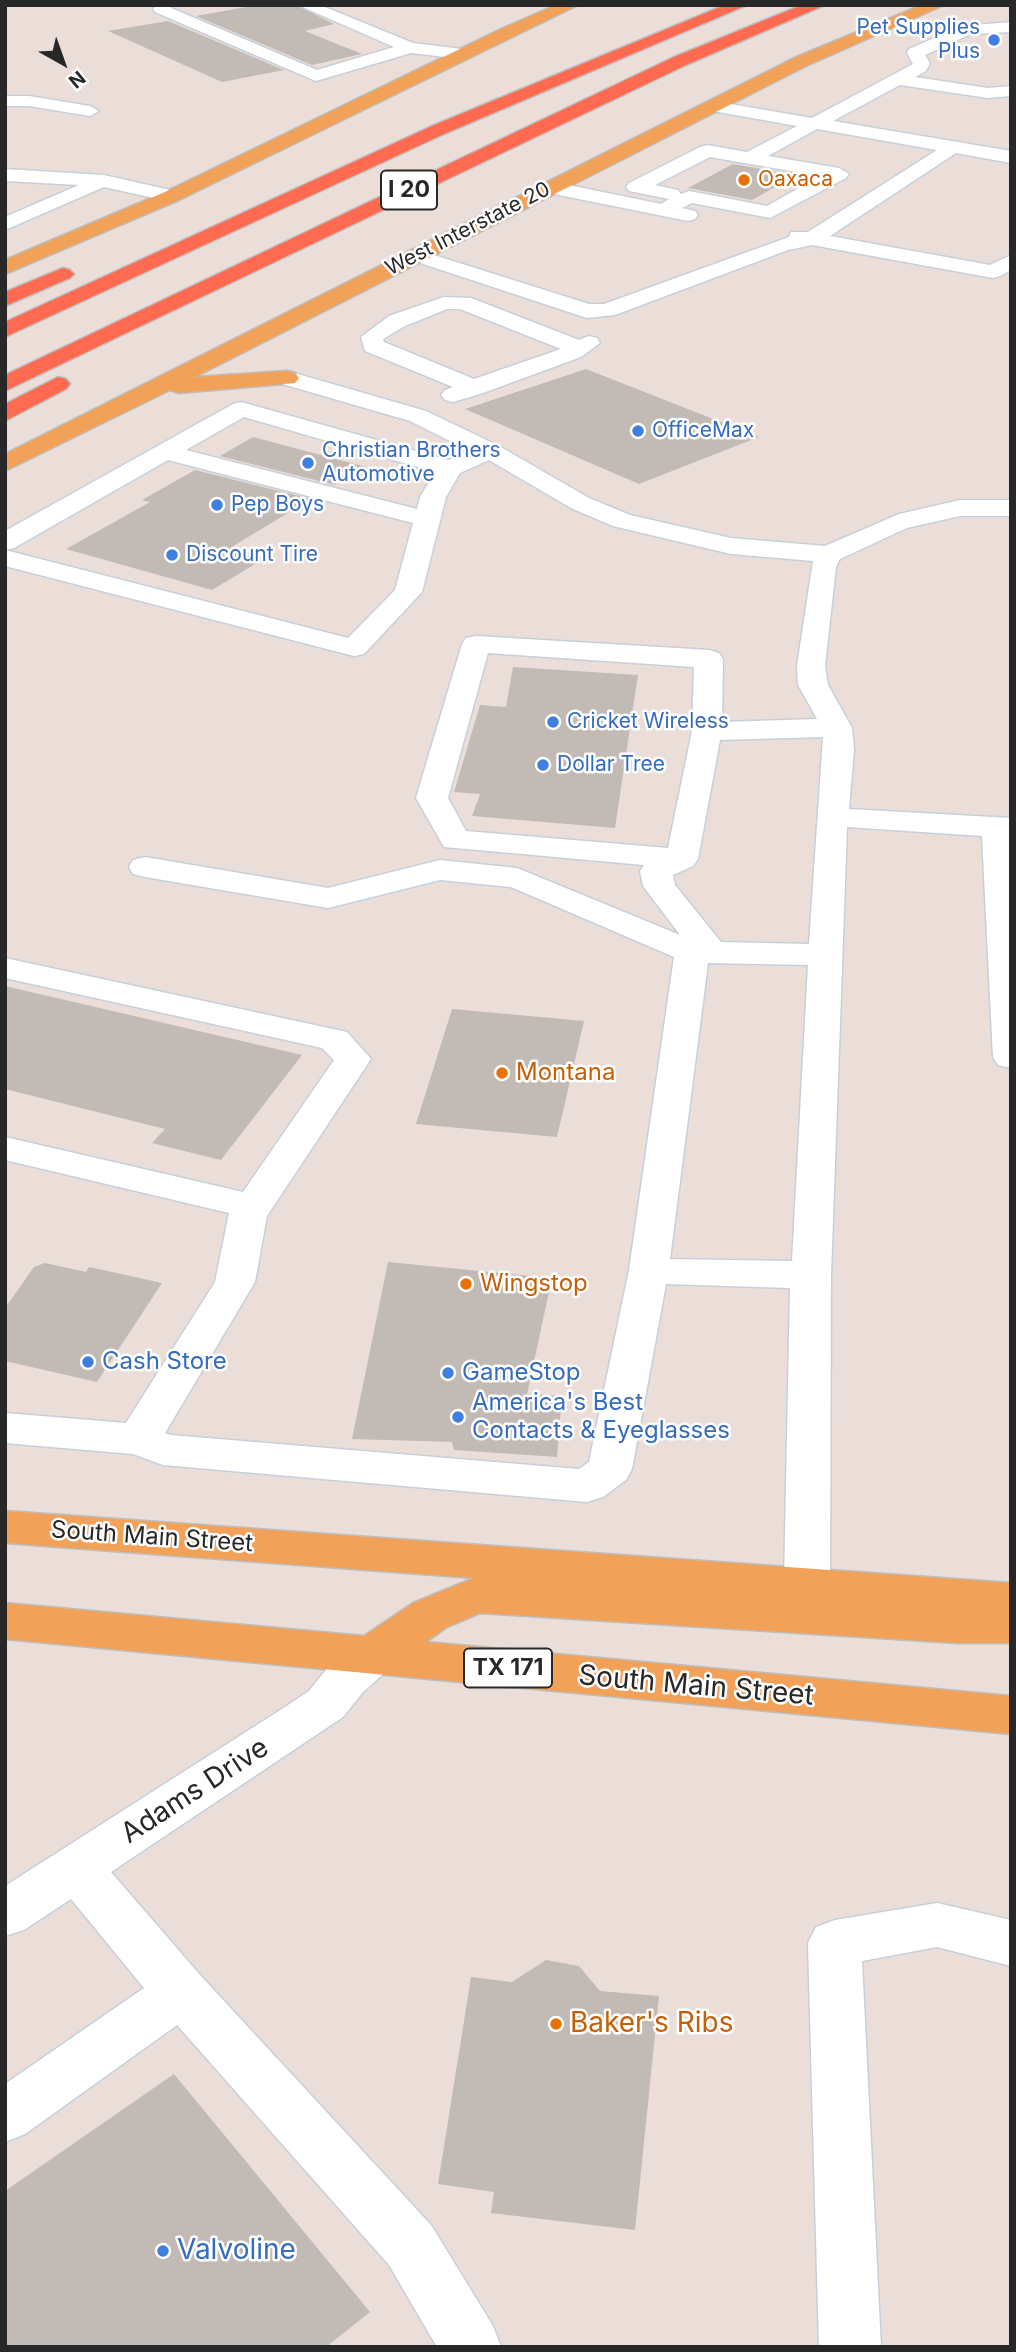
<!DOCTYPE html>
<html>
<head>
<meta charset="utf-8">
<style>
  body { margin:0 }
  #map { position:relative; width:1016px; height:2352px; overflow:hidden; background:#ebded9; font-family:Inter,sans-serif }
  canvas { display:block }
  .frame { position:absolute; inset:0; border:7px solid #282828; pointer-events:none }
  .north { position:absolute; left:28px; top:28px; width:70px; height:70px; -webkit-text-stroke:5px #fff; paint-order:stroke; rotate:140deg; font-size:19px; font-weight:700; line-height:28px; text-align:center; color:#282828 }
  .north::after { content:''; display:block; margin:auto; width:24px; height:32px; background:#282828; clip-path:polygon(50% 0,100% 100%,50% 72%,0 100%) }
</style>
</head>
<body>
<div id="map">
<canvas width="1016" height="2352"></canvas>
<div class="frame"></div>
<div class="north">N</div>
</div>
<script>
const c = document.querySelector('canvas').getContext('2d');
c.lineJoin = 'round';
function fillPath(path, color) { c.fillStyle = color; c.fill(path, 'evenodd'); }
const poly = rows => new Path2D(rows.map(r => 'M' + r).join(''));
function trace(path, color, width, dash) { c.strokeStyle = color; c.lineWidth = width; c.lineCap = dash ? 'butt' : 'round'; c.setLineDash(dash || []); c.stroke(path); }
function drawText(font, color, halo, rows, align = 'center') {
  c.font = font + ' Inter,sans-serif'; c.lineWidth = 5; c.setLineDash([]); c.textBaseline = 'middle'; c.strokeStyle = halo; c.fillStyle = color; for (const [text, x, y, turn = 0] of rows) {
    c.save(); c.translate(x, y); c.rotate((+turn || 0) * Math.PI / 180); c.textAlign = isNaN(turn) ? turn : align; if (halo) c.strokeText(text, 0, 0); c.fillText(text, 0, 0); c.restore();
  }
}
fillPath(poly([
  [257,5,296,5,334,24,305,31,362,54,312,65,196,16],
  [168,21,284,70,222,82,108,31],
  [733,164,750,167,796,175,752,200,688,188],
  [586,369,759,437,639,484,465,409],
  [253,437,366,467,335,485,220,456],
  [195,470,311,499,230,548,265,558,212,590,66,549,150,502,142,500],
  [513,667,638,675,615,828,472,816,480,794,454,792,480,705,506,707],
  [5,986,302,1055,221,1160,152,1143,165,1129,5,1089],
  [452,1009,584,1021,557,1137,416,1124],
  [388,1262,552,1278,527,1394,562,1396,557,1457,454,1450,452,1442,352,1439],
  [45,1263,86,1272,89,1267,162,1283,97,1382,5,1361,5,1308,34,1267],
  [546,1960,579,1966,600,1991,659,1996,635,2230,491,2213,494,2192,438,2184,471,1977,512,1982],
  [174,2074,370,2312,326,2347,5,2347,5,2191]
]), '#c2bab5');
const minor = poly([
  [156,5,173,5,171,8,317,70,394,47,298,5,320,5,413,43,462,49,470,54,462,59,411,53,316,81,155,12,153,9,156,5],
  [1011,22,1011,32,971,34,925,55,930,63,926,71,915,77,988,88,1011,86,1011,96,988,98,900,85,833,121,1011,151,1011,163,956,153,830,236,990,265,1011,255,1011,270,1000,276,993,278,812,245,788,250,615,315,587,318,408,259,405,255,408,251,415,249,589,304,604,304,789,237,791,232,808,232,937,150,817,129,768,156,839,168,849,174,846,178,770,218,692,203,682,208,695,211,698,215,695,219,688,221,549,193,539,187,549,181,661,204,669,199,629,191,626,187,629,183,700,147,707,145,747,152,797,126,707,110,704,106,707,102,713,101,812,118,913,64,907,53,909,49,962,26,1011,22],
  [710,157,750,164,820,176,767,206,689,191,681,194,678,190,655,185,710,157],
  [5,96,29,96,90,106,99,111,90,116,29,106,5,106,5,96],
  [5,169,104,175,179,192,182,196,172,202,104,187,5,230,5,217,79,185,5,181,5,169],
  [444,297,471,298,579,340,589,336,597,338,600,343,581,357,483,393,453,402,445,400,441,395,445,390,453,387,365,351,361,337,389,316,444,297],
  [447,309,460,309,561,349,474,379,384,342,383,339,405,326,447,309],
  [287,371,426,411,499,446,589,498,630,515,731,538,825,546,899,514,960,500,1011,500,1011,516,960,516,907,528,840,559,836,567,825,666,828,685,852,728,854,750,849,809,1011,818,1011,1068,998,1065,993,1057,982,836,847,827,831,1275,830,1583,823,1595,807,1600,791,1595,784,1583,790,1288,666,1284,632,1469,626,1480,603,1497,587,1502,163,1465,133,1454,5,1443,5,1413,126,1423,215,1282,229,1213,5,1160,5,1137,243,1192,334,1060,322,1048,5,978,5,958,347,1032,371,1059,267,1216,255,1282,165,1433,171,1435,579,1469,589,1462,629,1270,674,957,511,887,440,880,328,908,145,877,133,874,129,867,133,860,145,857,328,888,440,860,517,868,680,935,643,886,640,871,644,865,444,847,416,798,462,644,466,638,476,636,709,650,719,653,723,659,722,722,817,719,798,685,797,666,813,561,731,554,613,526,571,508,489,460,460,473,446,497,422,592,364,654,354,656,5,566,5,550,348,638,395,590,413,523,168,460,14,548,5,550,5,531,233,404,241,402,448,460,470,451,410,421,279,383,275,378,279,373,287,371],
  [244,417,435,472,420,497,417,509,186,450,244,417],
  [488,653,694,667,692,731,668,848,466,831,448,798,488,653],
  [823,737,809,944,721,942,675,885,673,875,693,866,698,859,720,740,823,737],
  [708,963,808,965,792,1261,670,1259,708,963],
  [373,1637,390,1642,397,1655,390,1668,363,1692,343,1717,111,1872,200,1975,431,2225,493,2326,501,2347,437,2347,389,2265,177,2025,25,2134,5,2142,5,2084,144,1988,71,1899,24,1930,5,1936,5,1886,285,1707,309,1691,329,1666,356,1642,373,1637],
  [937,1903,1011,1920,1011,1966,937,1947,862,1961,881,2347,819,2347,808,1943,816,1927,835,1920,937,1903]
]);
const major = poly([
  [556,5,578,5,179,200,5,274,5,260,165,192,501,29,556,5],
  [922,5,944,5,806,66,195,377,287,371,295,373,299,378,295,383,179,393,170,390,5,471,5,454,794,58,922,5],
  [5,1511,1011,1583,1011,1643,958,1643,480,1613,447,1627,426,1642,1011,1696,1011,1734,5,1639,5,1603,364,1636,413,1603,474,1578,5,1543,5,1511]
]);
const highway = poly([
  [725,5,747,5,444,134,5,337,5,322,432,126,725,5],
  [802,5,825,5,686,65,5,391,5,375,674,57,802,5],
  [63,268,70,270,74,274,70,278,5,306,5,292,63,268],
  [58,377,66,379,70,384,66,389,5,421,5,404,58,377]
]);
trace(minor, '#c7d0da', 3);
trace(major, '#bebebe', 3);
trace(highway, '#bebebe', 3);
fillPath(minor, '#fff');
fillPath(major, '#f1a158');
fillPath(highway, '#ff6a50');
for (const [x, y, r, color] of [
  [994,40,7,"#3f7fe0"],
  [744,180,7,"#e8710a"],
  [638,431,7,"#3f7fe0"],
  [308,463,7,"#3f7fe0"],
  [217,505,7,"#3f7fe0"],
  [172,555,7,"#3f7fe0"],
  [553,722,7,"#3f7fe0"],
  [543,765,7,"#3f7fe0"],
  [502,1073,7,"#e8710a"],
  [466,1284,7,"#e8710a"],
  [88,1362,7,"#3f7fe0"],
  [448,1373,7,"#3f7fe0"],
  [458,1417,7,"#3f7fe0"],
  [556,2024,7,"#e8710a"],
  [163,2251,7,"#3f7fe0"]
]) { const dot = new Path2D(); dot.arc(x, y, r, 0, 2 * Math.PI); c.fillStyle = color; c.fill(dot); trace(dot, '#fff', 2.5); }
drawText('21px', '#366cbe', '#fff', [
  ["Pet Supplies",980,28,"right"],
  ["Plus",980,52,"right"],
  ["OfficeMax",652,431],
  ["Christian Brothers",322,451],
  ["Automotive",322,475],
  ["Pep Boys",231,505],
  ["Discount Tire",186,555],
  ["Cricket Wireless",567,722],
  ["Dollar Tree",557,765]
], 'left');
drawText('21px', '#c56008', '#fff', [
  ["Oaxaca",758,180]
], 'left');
drawText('21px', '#282828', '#fff', [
  ["West Interstate 20",468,229,-27]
]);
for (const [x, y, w] of [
  [409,190,56],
  [508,1668,88]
]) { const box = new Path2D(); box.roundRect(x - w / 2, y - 19.5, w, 39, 5); c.fillStyle = '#fff'; c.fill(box); trace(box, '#282828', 2); }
drawText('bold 23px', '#282828', null, [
  ["I 20",409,190],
  ["TX 171",508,1668]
]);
drawText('24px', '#c56008', '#fff', [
  ["Montana",516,1073],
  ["Wingstop",480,1284]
], 'left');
drawText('24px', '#366cbe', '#fff', [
  ["Cash Store",102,1362],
  ["GameStop",462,1373],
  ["America's Best",472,1403],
  ["Contacts & Eyeglasses",472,1431]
], 'left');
drawText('24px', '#282828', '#fff', [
  ["South Main Street",152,1537,4]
]);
drawText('28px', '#282828', '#fff', [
  ["South Main Street",696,1686,5],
  ["Adams Drive",195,1791,-33]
]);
drawText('28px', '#c56008', '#fff', [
  ["Baker's Ribs",570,2024]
], 'left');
drawText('28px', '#366cbe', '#fff', [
  ["Valvoline",177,2251]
], 'left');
</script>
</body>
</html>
